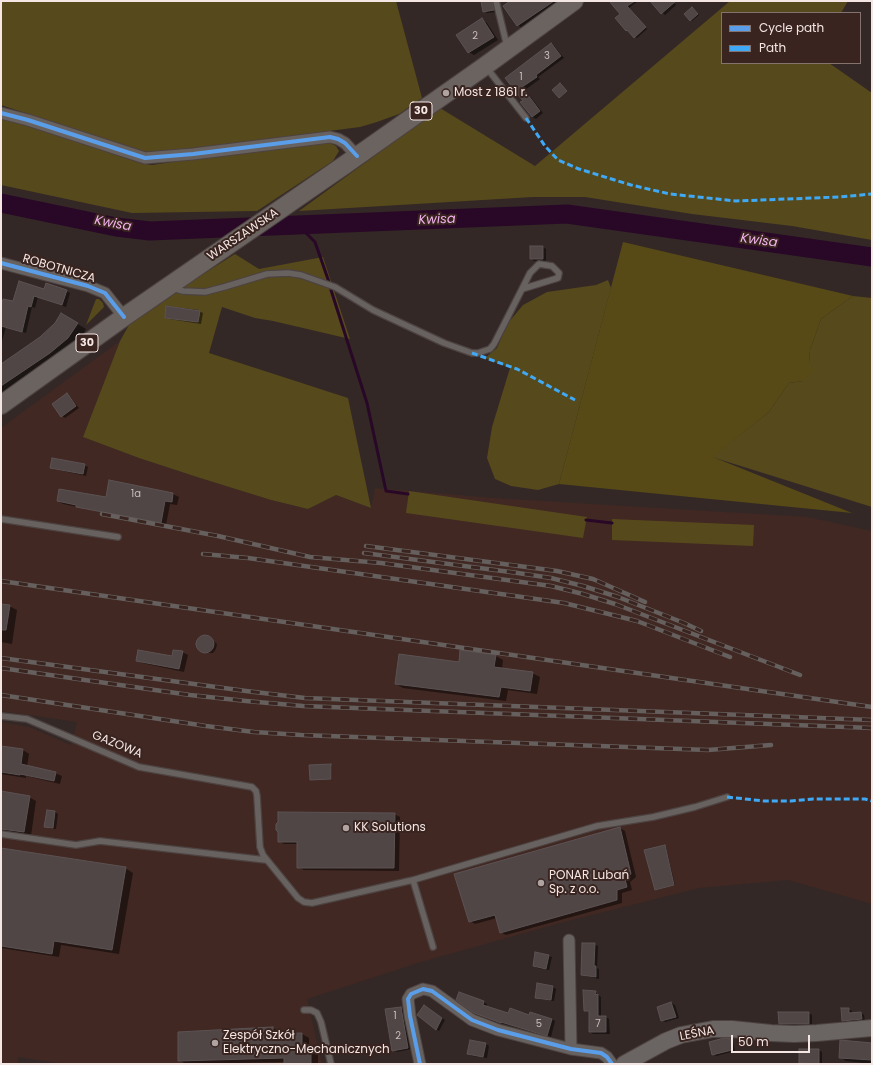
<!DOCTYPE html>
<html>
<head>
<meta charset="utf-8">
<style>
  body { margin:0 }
  #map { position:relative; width:873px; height:1065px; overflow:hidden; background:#332826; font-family:Poppins,sans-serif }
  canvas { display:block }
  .frame { position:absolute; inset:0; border:2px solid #f4e6e3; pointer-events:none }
  .legend { position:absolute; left:721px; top:12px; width:140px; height:52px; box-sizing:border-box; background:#392420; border:1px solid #84726e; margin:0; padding:5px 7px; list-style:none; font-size:12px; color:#f4e6e3 }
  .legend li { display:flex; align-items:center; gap:8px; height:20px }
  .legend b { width:20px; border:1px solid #84726e }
  .scale { position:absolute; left:731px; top:1035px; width:79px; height:18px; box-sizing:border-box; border:2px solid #f4e6e3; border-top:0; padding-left:5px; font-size:12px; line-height:14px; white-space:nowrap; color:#f4e6e3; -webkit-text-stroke:3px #392420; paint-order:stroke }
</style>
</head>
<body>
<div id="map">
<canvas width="873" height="1065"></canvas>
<div class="frame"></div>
<ul class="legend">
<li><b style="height:5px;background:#5a9eea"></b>Cycle path</li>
<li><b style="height:5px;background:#3fa9f5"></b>Path</li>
</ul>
<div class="scale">50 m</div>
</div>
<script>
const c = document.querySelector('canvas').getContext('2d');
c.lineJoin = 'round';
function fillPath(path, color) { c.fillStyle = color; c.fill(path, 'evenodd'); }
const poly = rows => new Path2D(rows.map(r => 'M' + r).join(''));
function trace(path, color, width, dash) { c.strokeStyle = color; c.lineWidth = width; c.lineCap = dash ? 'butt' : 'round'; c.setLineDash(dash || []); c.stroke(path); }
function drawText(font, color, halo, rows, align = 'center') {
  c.font = font + ' Poppins,sans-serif'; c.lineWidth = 4; c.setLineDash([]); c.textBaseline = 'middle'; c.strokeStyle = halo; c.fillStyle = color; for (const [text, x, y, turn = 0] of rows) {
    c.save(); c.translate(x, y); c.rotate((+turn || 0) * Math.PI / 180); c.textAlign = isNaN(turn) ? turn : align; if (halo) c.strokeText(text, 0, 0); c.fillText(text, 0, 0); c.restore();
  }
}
fillPath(poly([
  [120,341,83,437,139,458,197,477,271,500,308,509,336,495,371,508,375,488,493,498,807,517,872,531,872,904,788,880,699,888,560,923,421,962,307,999,322,1064,66,1064,18,1057,17,1064,1,1064,1,722,29,727,71,745,77,722,1,711,1,428]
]), '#412823');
fillPath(poly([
  [1,1,396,1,422,98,399,114,377,122,360,127,184,150,148,152,130,148,1,105],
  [730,1,848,1,841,13,722,13,722,63,829,63,872,93,872,240,792,226,692,214,585,197,533,197,299,211,440,108,535,166],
  [1,118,38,129,140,163,152,165,218,155,330,143,336,146,339,151,333,161,257,211,132,213,1,185],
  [235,254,259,269,323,257,350,339,273,321,255,318,222,307,209,353,348,398,371,508,336,495,308,509,271,500,197,477,139,458,83,437,120,341,129,325,162,300],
  [166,306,199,310,198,322,165,318],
  [608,280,611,288,559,484,538,490,511,486,495,479,487,458,492,427,510,368,485,358,497,348,508,323,523,305,547,292,596,285],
  [853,296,872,298,872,507,712,457,769,412,789,383,803,381,809,363,810,350,821,319],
  [96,299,99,299,103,303,104,307,86,325],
  [409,491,587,517,583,538,406,513],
  [612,519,754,525,753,546,612,540]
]), '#56491c');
fillPath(poly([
  [623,242,853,296,821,319,810,350,809,363,815,371,803,381,789,383,769,412,713,457,852,513,559,484]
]), '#574a16');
fillPath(poly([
  [482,1,491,1,490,6,493,1,497,12,487,13,484,11],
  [512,1,563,1,523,29,518,25,504,6],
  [611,1,638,1,629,8,647,29,637,38,635,37,627,30,621,15],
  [651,1,672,1,676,5,665,15],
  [693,8,699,15,692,21,690,20],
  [482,20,487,23,498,40,474,55,469,52,458,35],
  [551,44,554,46,564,58,538,77,540,79,525,90,543,113,536,119,532,117,524,101,506,78],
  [543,247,546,249,546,261,534,261,531,259],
  [45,290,66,291,70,293,66,307,38,297,35,308,32,307,26,333,6,327,1,345,1,299,14,302],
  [199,311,203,313,201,324,169,319,166,318],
  [61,314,86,329,78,344,1,398,1,365,41,338,56,324],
  [67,395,70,397,79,408,65,418,62,416],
  [84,465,88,467,86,476,54,469,51,467],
  [110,481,173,494,179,497,177,505,170,504,166,525,63,504,58,501,107,498],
  [1,605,9,606,17,610,12,644,1,642],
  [203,636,208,636,217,644,216,649,213,653,208,653,200,649,198,645,198,641],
  [182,652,188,655,184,672,142,663,137,660,172,658],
  [496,656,503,660,502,669,532,673,540,677,537,694,508,690,506,701,403,688,396,684,460,663],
  [1,747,23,750,29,754,27,767,55,773,62,776,60,784,26,776,26,778,1,774],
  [330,765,332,766,332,779,311,779],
  [1,792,29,797,36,801,31,836,1,831],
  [55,812,58,814,56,829,48,828,45,826],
  [394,814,400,817,399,871,304,870,298,867,298,844,284,844,279,841],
  [620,828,625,831,636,877,630,882,632,890,622,893,622,903,506,935,500,932,497,918,475,924,470,921],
  [664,846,666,847,675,885,657,890,656,889],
  [1,849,125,868,133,873,119,954,61,945,59,957,1,948],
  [594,944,598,946,597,968,599,969,599,979,586,976,582,974],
  [548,956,552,957,549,970,537,968,534,966],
  [553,987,556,989,554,1001,539,999,536,997],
  [595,992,601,997,601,1017,606,1017,609,1019,610,1034,593,1034,590,1032,590,1012,585,1010],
  [483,1002,487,1004,486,1007,509,1014,552,1019,555,1021,551,1037,494,1021,479,1014],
  [671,1003,675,1005,679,1018,665,1022,662,1020],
  [401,1008,404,1010,411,1049,397,1052,393,1050],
  [428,1008,445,1020,439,1031,436,1029],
  [848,1009,852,1011,852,1014,861,1013,864,1015,865,1021,846,1023,843,1021],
  [780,1013,809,1013,812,1015,812,1025,783,1025,780,1023],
  [273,1028,280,1032,280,1035,302,1034,309,1038,309,1046,318,1050,318,1064,285,1064,285,1062,186,1064,179,1060],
  [730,1040,733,1041,735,1051,716,1056,713,1054],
  [471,1041,486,1044,489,1046,487,1058,472,1056,468,1054],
  [872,1044,872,1064,846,1061,840,1057],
  [819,1050,822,1052,822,1064,802,1064,800,1063]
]), '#0007');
trace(poly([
  [298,225,315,242,329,282],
  [331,290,367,403,386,491,408,494],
  [586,520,612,523]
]), '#290827', 3);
trace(poly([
  [1,203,116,227,150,231,567,214,872,257]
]), '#290827', 19);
const building = poly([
  [481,1,492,1,494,10,483,12,481,1],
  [510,1,554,1,517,26,503,6,510,1],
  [609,1,635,1,627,6,646,27,634,38,627,30,626,31,615,18,620,14,609,1],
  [650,1,676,1,661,14,650,1],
  [692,7,698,14,690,21,684,14,692,7],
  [482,18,494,37,468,53,456,35,482,18],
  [551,43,561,56,536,75,537,77,522,87,540,111,532,117,520,102,523,101,505,78,551,43],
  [560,83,567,91,559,98,552,90,560,83],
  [530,246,543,246,543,259,530,259,530,246],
  [19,281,44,289,46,283,67,290,62,305,34,296,31,307,28,306,22,332,1,326,1,308,3,299,13,301,19,281],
  [166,306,200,311,198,322,165,318,166,306],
  [61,313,78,323,68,338,50,353,1,386,1,364,40,337,55,323,61,313],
  [67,393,76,406,61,417,52,404,67,393],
  [52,458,85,464,83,474,50,468,52,458],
  [109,480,173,493,172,502,165,501,161,523,76,507,76,505,57,501,59,489,106,497,109,480],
  [1,604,10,605,6,630,1,630,1,604],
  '196 644a9 9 0 1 1 18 0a9 9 0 1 1-18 0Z',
  [138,650,172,656,173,650,183,651,179,669,136,661,138,650],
  [460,650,496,655,494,667,533,672,530,691,501,687,499,697,395,684,399,654,459,662,460,650],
  [1,746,23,749,21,764,56,772,54,781,20,774,20,775,1,772,1,746],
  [331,764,331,779,310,780,309,765,331,764],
  [1,791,30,796,24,832,1,829,1,791],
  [47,810,55,811,53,828,44,827,47,810],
  [278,812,395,813,394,868,297,868,297,842,278,842,278,832,276,830,276,824,278,822,278,812],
  [620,827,631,874,625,879,627,887,617,890,617,900,500,933,495,915,469,922,454,874,620,827],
  [665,845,674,885,655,890,644,850,665,845],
  [1,848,126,867,112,950,54,941,52,954,1,946,1,848],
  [582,943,595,943,594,966,596,966,596,977,581,975,582,943],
  [535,952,549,955,546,969,533,966,535,952],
  [537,983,553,986,551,1000,535,998,537,983],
  [583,990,596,991,595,995,598,994,598,1016,606,1016,606,1032,589,1032,589,1011,584,1011,583,990],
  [459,992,484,1001,483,1005,508,1013,510,1008,529,1015,530,1012,552,1019,547,1036,501,1022,501,1023,474,1013,456,1000,459,992],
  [671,1002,676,1017,661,1021,657,1007,671,1002],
  [424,1005,442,1018,436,1030,417,1015,424,1005],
  [401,1007,408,1048,392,1051,385,1009,401,1007],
  [841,1008,849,1008,849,1013,861,1012,862,1019,842,1021,841,1008],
  [778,1012,809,1012,809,1024,779,1024,778,1012],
  [273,1027,273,1034,302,1033,302,1045,311,1045,311,1064,284,1064,284,1058,178,1061,178,1032,273,1027],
  [724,1038,730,1038,732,1050,712,1055,709,1042,724,1038],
  [470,1040,486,1043,483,1057,467,1054,470,1040],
  [840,1040,872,1043,872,1060,839,1058,840,1040],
  [799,1049,819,1049,819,1064,799,1063,799,1049]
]);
fillPath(building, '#504646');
trace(building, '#5c5253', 1);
const service = poly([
  [496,1,506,42,508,46],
  [486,67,526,118],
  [172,288,183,291,205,292,224,287,267,274,288,273,301,275,335,287,373,310,444,343,472,353,478,353,490,349,494,344,522,289,530,273,539,264,552,266,559,273,558,278,522,289],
  [1,519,118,537],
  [1,716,27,719,139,767,252,787,256,791,257,796,260,847,263,855,298,898,304,902,312,903,413,880,433,947],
  [1,834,76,845,100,841,266,860],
  [413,880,597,826,653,817,695,807,727,797],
  [304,1010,311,1010,317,1013,321,1022,331,1064]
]);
const minor = poly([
  [1,113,28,120,145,158,193,154,330,137,338,139,345,143,357,156],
  [1,263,88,286,105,293,124,317],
  [569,940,571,1049],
  [420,1064,410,1016,408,999,411,994,423,989,432,991,472,1020,498,1030,571,1049,601,1053,607,1057,612,1064]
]);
const secondary = poly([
  [624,1064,666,1041,681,1035,713,1029,732,1029,771,1033,794,1034,817,1033,872,1028]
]);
const primary = poly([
  [1,405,124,317,346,164,485,66,574,1]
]);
trace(service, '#4d4341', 8);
trace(minor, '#4d4341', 13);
trace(secondary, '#4d4341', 18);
trace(primary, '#4d4341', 20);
trace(poly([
  [8,584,8,579]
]), '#6b6564', 2, [3, 3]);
trace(service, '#676260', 5.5);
trace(minor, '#676260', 11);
trace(secondary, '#6a6462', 16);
trace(primary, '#6a6360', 18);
const rail = poly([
  [102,514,218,536,310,557,381,563,551,586,583,594,615,604,800,675],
  [366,546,557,571,593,579,645,602],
  [364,553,518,573,551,578,583,586,618,597,684,623,701,631],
  [203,554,248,558,564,603,637,621,730,657],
  [1,581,872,707],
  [1,658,246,691,305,698,872,720],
  [1,668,190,695,246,701,303,706,872,728],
  [1,695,206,726,254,732,301,735,708,750,771,745]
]);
trace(rail, '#655f5d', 4.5);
trace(rail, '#392420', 3, [9]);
trace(poly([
  [526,118,545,146,558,160,579,169,631,185,670,194,736,201,839,197,872,194],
  [472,353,517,369,575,400],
  [727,797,764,801,791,801,813,799,865,799,872,801]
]), '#3fa9f5', 3, [6, 3]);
trace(poly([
  [1,113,28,120,145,158,193,154,330,137,338,139,345,143,357,156],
  [1,263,88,286,105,293,124,317],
  [420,1064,410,1016,408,999,411,994,423,989,432,991,472,1020,498,1030,571,1049,601,1053,607,1057,612,1064]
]), '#5a9eea', 4);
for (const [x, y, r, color] of [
  [446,93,4,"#b0a4a1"],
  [346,828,4,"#b0a4a1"],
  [541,883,4,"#b0a4a1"],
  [215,1043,4,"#b0a4a1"]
]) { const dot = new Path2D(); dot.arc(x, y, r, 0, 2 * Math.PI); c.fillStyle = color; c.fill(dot); trace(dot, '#392420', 1.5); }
drawText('10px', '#cbbebc', null, [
  ["2",475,36],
  ["3",547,56],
  ["1",521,77],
  ["1a",136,494],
  ["1",395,1016],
  ["5",539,1024],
  ["7",598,1024],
  ["2",398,1036]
]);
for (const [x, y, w] of [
  [421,111,22],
  [87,343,22]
]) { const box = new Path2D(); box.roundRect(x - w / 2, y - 9, w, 18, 3); c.fillStyle = '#392420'; c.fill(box); trace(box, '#f4e6e3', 1); }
drawText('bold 11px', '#f4e6e3', null, [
  ["30",421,111],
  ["30",87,343]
]);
drawText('12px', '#f4e6e3', '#392420', [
  ["Most z 1861 r.",454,93],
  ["KK Solutions",354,828],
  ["PONAR Lubań",549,876],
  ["Sp. z o.o.",549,890],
  ["Zespół Szkół",223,1036],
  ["Elektryczno-Mechanicznych",223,1050]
], 'left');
drawText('12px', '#f4e6e3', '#392420', [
  ["WARSZAWSKA",243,235,-34],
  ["ROBOTNICZA",59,269,16],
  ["GAZOWA",117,745,22],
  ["LEŚNA",697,1034,-11]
]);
drawText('italic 13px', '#f5b4f0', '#392420', [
  ["Kwisa",437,220,-2],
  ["Kwisa",113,224,11],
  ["Kwisa",759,241,8]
]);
</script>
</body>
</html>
